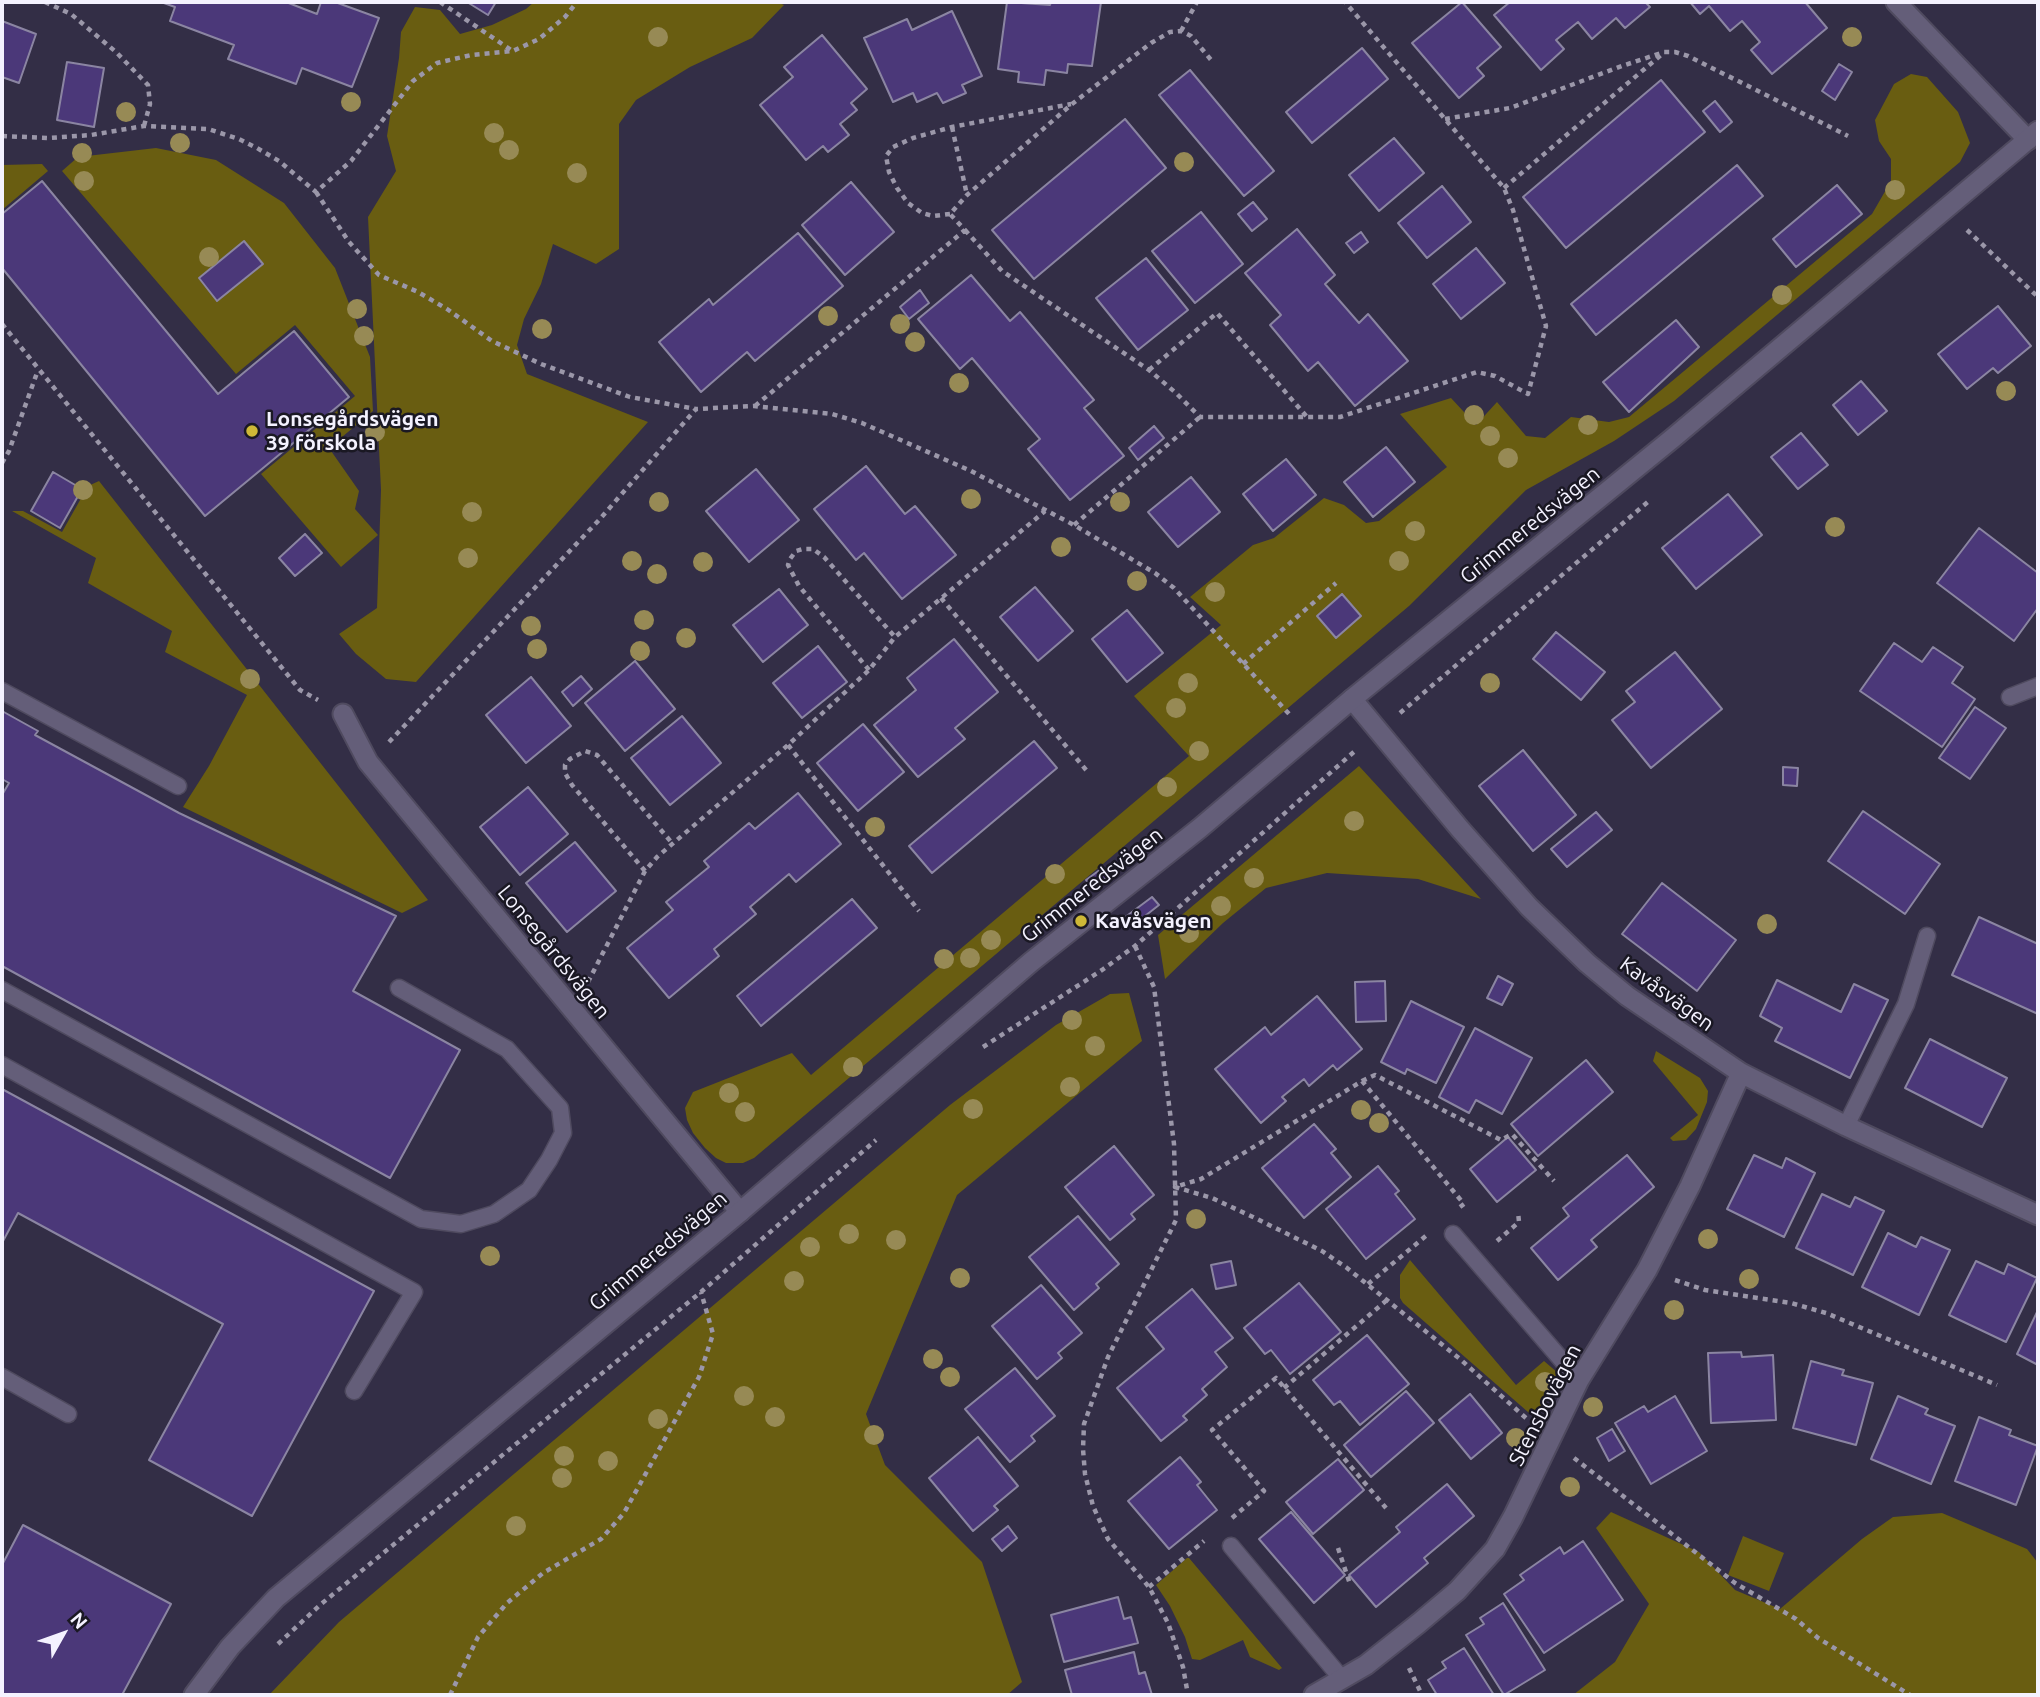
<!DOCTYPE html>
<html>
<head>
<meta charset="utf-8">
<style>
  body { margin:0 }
  #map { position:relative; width:2040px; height:1697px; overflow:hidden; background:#332e46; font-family:Ubuntu,sans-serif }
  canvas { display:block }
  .frame { position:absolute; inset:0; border:4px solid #f4f2ff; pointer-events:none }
  .north { position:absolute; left:28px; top:1599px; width:70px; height:70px; -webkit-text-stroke:5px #1a1823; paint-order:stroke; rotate:50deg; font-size:19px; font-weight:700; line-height:28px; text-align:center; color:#f4f2ff }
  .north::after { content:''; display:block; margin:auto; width:24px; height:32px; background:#f4f2ff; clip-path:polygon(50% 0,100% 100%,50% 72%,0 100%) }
</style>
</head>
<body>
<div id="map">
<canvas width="2040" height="1697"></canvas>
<div class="frame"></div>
<div class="north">N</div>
</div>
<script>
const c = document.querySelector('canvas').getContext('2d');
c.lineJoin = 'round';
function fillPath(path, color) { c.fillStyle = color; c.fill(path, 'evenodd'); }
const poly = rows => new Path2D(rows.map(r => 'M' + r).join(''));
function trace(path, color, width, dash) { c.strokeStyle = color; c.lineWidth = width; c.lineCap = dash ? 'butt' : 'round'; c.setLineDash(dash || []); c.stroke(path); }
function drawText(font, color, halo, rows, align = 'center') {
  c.font = font + ' Ubuntu,sans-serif'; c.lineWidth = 5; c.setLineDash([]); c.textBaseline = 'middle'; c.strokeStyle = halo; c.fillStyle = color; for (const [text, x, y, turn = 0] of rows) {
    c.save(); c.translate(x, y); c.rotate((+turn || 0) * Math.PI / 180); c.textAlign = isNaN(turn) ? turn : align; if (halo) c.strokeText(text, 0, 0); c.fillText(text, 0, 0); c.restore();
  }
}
fillPath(poly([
  [534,2,777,2,784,5,752,38,690,67,636,100,619,124,619,249,596,264,553,244,541,284,524,319,517,345,527,374,648,422,416,682,386,679,356,654,339,634,377,608,381,490,368,217,396,171,387,136,399,58,401,32,415,7,440,10,460,34,492,25,526,9],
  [1911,74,1927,77,1958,112,1970,143,1960,162,1674,401,1614,441,1526,490,1409,606,754,1158,743,1163,726,1163,716,1158,705,1148,693,1133,687,1120,685,1108,693,1092,792,1053,811,1075,1189,756,1134,696,1221,625,1190,597,1253,545,1274,538,1324,498,1344,505,1366,523,1379,521,1447,467,1400,414,1451,398,1476,425,1497,402,1526,436,1545,438,1571,417,1609,422,1629,417,1872,214,1891,181,1891,159,1879,141,1875,120,1894,84],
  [156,148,216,160,284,203,335,268,370,357,373,411,329,448,359,491,355,509,378,535,341,567,261,474,355,396,295,325,236,374,62,171,78,157],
  [42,164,48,171,2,210,2,165],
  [99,481,428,900,402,913,183,807,209,766,247,695,165,652,172,631,88,583,96,558,12,511,23,511,62,532,88,486],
  [1359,766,1481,899,1418,879,1327,873,1266,888,1223,923,1165,979,1158,935],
  [1129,993,1142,1041,957,1195,866,1414,885,1465,982,1562,1022,1682,1007,1695,269,1695,339,1622,950,1105,1056,1025,1110,994],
  [1656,1051,1700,1078,1708,1091,1707,1102,1696,1129,1686,1140,1673,1141,1670,1138,1698,1115,1653,1061],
  [1410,1260,1516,1385,1544,1361,1558,1373,1536,1419,1403,1303,1400,1298,1400,1275],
  [1611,1512,1699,1552,1735,1590,1780,1609,1862,1539,1893,1517,1942,1513,2027,1549,2038,1563,2038,1695,1573,1695,1615,1662,1649,1604,1596,1528],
  [1743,1536,1784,1553,1769,1591,1728,1575],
  [1187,1558,1189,1558,1282,1668,1279,1670,1250,1657,1243,1640,1200,1660,1192,1659,1185,1637,1170,1606,1156,1585]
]), '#695d11');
const building = poly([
  [161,2,286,2,317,14,321,2,335,2,379,18,352,87,302,68,296,84,228,59,234,45,170,21,175,7,161,2],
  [467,2,496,2,488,15,467,2],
  [1007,2,1050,5,1051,2,1101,2,1092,66,1068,64,1067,73,1046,70,1044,85,1018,82,1019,72,998,69,1007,2],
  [1462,2,1501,47,1477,68,1484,76,1459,98,1412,43,1462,2],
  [1510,2,1645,2,1650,7,1625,28,1616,18,1592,39,1578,22,1556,40,1564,49,1541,70,1494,15,1510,2],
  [1690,2,1805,2,1827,28,1772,74,1751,50,1760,42,1742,21,1730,31,1709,6,1700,14,1690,2],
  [952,11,982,76,962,85,966,93,943,103,937,93,917,102,913,93,893,102,864,38,907,19,912,30,952,11],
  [2,21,36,34,19,83,2,77,2,21],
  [822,35,867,89,851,103,857,110,840,124,849,135,828,152,823,146,806,160,760,105,793,77,784,67,822,35],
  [1362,48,1388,79,1312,143,1286,112,1362,48],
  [67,62,104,68,94,127,57,120,67,62],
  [1839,64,1852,72,1835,100,1822,91,1839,64],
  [1190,70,1274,171,1244,196,1159,95,1190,70],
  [1661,80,1705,132,1566,248,1523,197,1661,80],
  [1715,101,1732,122,1720,132,1703,111,1715,101],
  [1125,119,1166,168,1034,279,992,230,1125,119],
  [1394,138,1424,173,1379,211,1349,175,1394,138],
  [1737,165,1763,196,1596,335,1571,304,1737,165],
  [42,181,218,394,294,331,349,397,205,516,2,268,2,214,42,181],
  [851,182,894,232,845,275,802,225,851,182],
  [1837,185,1862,214,1796,267,1773,239,1837,185],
  [1442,186,1471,222,1427,258,1398,223,1442,186],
  [1253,202,1267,219,1252,231,1238,214,1253,202],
  [1201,212,1243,264,1195,303,1152,251,1201,212],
  [1297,229,1335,275,1325,284,1359,323,1368,314,1408,361,1355,406,1318,362,1308,371,1270,325,1281,315,1245,273,1297,229],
  [1361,232,1368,242,1354,253,1346,243,1361,232],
  [798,233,843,286,755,361,747,352,701,392,659,342,709,299,713,305,798,233],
  [244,241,263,264,217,301,199,278,244,241],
  [1476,248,1505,283,1461,319,1433,284,1476,248],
  [1146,258,1188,310,1138,350,1096,298,1146,258],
  [971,275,1010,321,1020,312,1094,400,1084,408,1124,456,1070,500,1028,449,1040,439,972,358,960,369,918,319,971,275],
  [920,290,929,303,909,319,900,307,920,290],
  [1998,306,2031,346,1998,373,1993,368,1967,389,1938,354,1998,306],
  [1676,320,1699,347,1629,412,1603,382,1676,320],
  [1861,381,1887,411,1858,435,1833,405,1861,381],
  [1154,426,1164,438,1138,460,1129,448,1154,426],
  [1801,433,1828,465,1798,489,1771,457,1801,433],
  [1386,447,1415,482,1373,517,1344,482,1386,447],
  [1286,459,1316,495,1273,531,1243,494,1286,459],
  [866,466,905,514,915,506,956,555,902,599,864,553,856,560,814,509,866,466],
  [756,469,799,520,749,562,706,511,756,469],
  [53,472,82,489,60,528,31,511,53,472],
  [1191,477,1220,512,1178,547,1148,512,1191,477],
  [1728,494,1762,535,1696,589,1662,548,1728,494],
  [1979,528,2038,573,2038,608,2014,641,1937,583,1979,528],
  [305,534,322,553,295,576,279,558,305,534],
  [1035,587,1073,631,1038,661,1000,617,1035,587],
  [779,589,808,625,763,662,733,625,779,589],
  [1342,594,1361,616,1336,638,1317,616,1342,594],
  [1127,610,1163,653,1127,682,1092,639,1127,610],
  [1556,632,1605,672,1581,700,1533,659,1556,632],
  [954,639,998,692,955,728,965,739,918,777,874,725,916,690,907,678,954,639],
  [1894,643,1922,662,1933,647,1963,667,1952,683,1975,699,1942,747,1860,691,1894,643],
  [818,646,847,682,802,718,773,683,818,646],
  [1675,652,1722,709,1651,768,1612,720,1635,702,1626,691,1675,652],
  [635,661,675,709,625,751,585,703,635,661],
  [581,676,592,689,573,706,562,692,581,676],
  [531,677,571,726,526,763,486,715,531,677],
  [1975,707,2006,728,1970,779,1939,758,1975,707],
  [2,711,38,731,35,735,179,813,396,916,353,991,460,1050,390,1178,2,966,2,795,9,783,2,779,2,711],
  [682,716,721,763,670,805,631,758,682,716],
  [863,724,904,772,858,811,817,763,863,724],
  [1034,741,1057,768,932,873,909,846,1034,741],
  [1523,750,1576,815,1533,851,1479,786,1523,750],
  [1783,767,1798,768,1797,786,1783,785,1783,767],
  [528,787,568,834,520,875,480,827,528,787],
  [798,793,841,844,796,882,789,874,750,907,756,914,714,949,719,956,669,998,627,948,673,910,666,902,709,867,704,861,749,823,755,829,798,793],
  [1863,811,1940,864,1905,914,1828,861,1863,811],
  [1596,812,1612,830,1567,867,1551,849,1596,812],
  [575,842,616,891,567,932,526,883,575,842],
  [1101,869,1107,877,1092,888,1086,880,1101,869],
  [1662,883,1736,940,1697,991,1622,934,1662,883],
  [1152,897,1159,905,1131,927,1124,918,1152,897],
  [852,899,877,928,761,1026,737,996,852,899],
  [1979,917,2038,944,2038,1014,1952,975,1979,917],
  [1498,976,1513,984,1502,1005,1487,998,1498,976],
  [1777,980,1841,1012,1854,984,1888,1000,1850,1078,1775,1041,1782,1028,1760,1016,1777,980],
  [1385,981,1386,1021,1356,1022,1355,982,1385,981],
  [1317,996,1362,1049,1337,1070,1333,1065,1309,1086,1304,1079,1282,1097,1286,1101,1261,1123,1215,1069,1265,1027,1271,1035,1317,996],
  [1411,1001,1464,1027,1436,1083,1407,1069,1405,1074,1381,1062,1411,1001],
  [1475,1028,1532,1058,1502,1114,1476,1100,1469,1113,1439,1097,1475,1028],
  [1930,1039,2007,1078,1982,1127,1905,1088,1930,1039],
  [1586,1060,1613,1092,1538,1156,1511,1124,1586,1060],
  [2,1089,374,1291,252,1516,149,1460,223,1324,18,1213,2,1243,2,1089],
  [1314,1124,1336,1149,1331,1153,1351,1177,1304,1218,1262,1168,1314,1124],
  [1508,1137,1536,1170,1497,1202,1470,1169,1508,1137],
  [1114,1146,1154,1195,1131,1214,1135,1219,1110,1240,1065,1187,1114,1146],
  [1627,1155,1654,1187,1591,1240,1597,1247,1558,1280,1531,1248,1569,1216,1563,1208,1627,1155],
  [1754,1155,1782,1168,1786,1158,1815,1173,1784,1237,1727,1209,1754,1155],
  [1378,1166,1399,1191,1395,1194,1415,1219,1366,1259,1326,1209,1378,1166],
  [1822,1194,1850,1207,1855,1197,1884,1211,1853,1275,1796,1248,1822,1194],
  [1078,1216,1119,1264,1096,1284,1099,1288,1074,1310,1029,1257,1078,1216],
  [1888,1233,1916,1247,1921,1237,1950,1250,1919,1315,1862,1287,1888,1233],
  [1231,1261,1236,1285,1216,1289,1211,1265,1231,1261],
  [1976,1261,2004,1274,2008,1264,2037,1278,2006,1342,1949,1315,1976,1261],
  [1299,1283,1341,1332,1290,1374,1271,1350,1265,1354,1244,1328,1299,1283],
  [1041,1285,1082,1333,1058,1353,1062,1358,1037,1379,992,1326,1041,1285],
  [1192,1289,1233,1338,1215,1352,1227,1367,1202,1389,1207,1395,1183,1416,1187,1420,1161,1441,1117,1388,1164,1349,1146,1327,1192,1289],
  [2038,1310,2038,1365,2017,1354,2038,1310],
  [1367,1335,1409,1384,1360,1425,1340,1401,1334,1405,1313,1380,1367,1335],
  [1741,1352,1742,1357,1773,1355,1776,1420,1711,1423,1708,1353,1741,1352],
  [1811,1361,1844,1370,1842,1375,1873,1383,1856,1445,1793,1428,1811,1361],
  [1015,1368,1055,1416,1031,1436,1035,1441,1010,1462,965,1409,1015,1368],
  [1406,1391,1434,1423,1371,1477,1344,1445,1406,1391],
  [1470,1394,1502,1433,1471,1459,1439,1420,1470,1394],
  [1675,1396,1707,1451,1651,1484,1615,1423,1644,1406,1648,1412,1675,1396],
  [1898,1396,1928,1409,1925,1414,1955,1426,1931,1484,1871,1459,1898,1396],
  [1979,1417,2011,1430,2009,1435,2038,1446,2016,1505,1955,1481,1979,1417],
  [1612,1429,1625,1451,1609,1461,1597,1438,1612,1429],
  [978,1437,1018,1486,994,1506,998,1510,973,1531,929,1478,978,1437],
  [1180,1457,1201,1482,1197,1485,1217,1510,1169,1549,1128,1501,1180,1457],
  [1338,1459,1364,1490,1313,1534,1286,1502,1338,1459],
  [1447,1484,1474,1516,1424,1558,1428,1563,1376,1607,1349,1575,1400,1532,1396,1527,1447,1484],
  [1291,1512,1345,1575,1314,1603,1259,1539,1291,1512],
  [23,1525,171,1604,122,1695,2,1695,2,1565,23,1525],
  [1008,1526,1017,1538,1002,1551,992,1539,1008,1526],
  [1583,1541,1623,1600,1544,1653,1504,1594,1524,1580,1520,1575,1560,1547,1564,1554,1583,1541],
  [1118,1597,1124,1619,1131,1617,1138,1643,1064,1662,1051,1615,1118,1597],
  [1503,1603,1545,1670,1504,1695,1466,1635,1484,1624,1480,1618,1503,1603],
  [1464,1648,1494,1695,1437,1695,1428,1680,1446,1668,1442,1662,1464,1648],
  [1134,1652,1139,1674,1145,1672,1152,1695,1072,1695,1065,1670,1134,1652]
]);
fillPath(building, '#4b3879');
trace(building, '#8b85a2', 2);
const service = poly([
  [2,691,178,786],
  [2010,697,2038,686],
  [2,990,421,1219,461,1224,494,1214,529,1190,549,1160,563,1133,560,1108,507,1049,399,988],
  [2,1065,414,1292,354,1391],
  [1846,1126,1906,1004,1927,936],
  [1453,1234,1579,1380],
  [2,1377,68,1414],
  [1231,1546,1342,1679]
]);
const minor = poly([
  [1896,2,2028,140],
  [1352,699,1460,829,1529,907,1587,963,1627,996,1741,1073,1846,1126,2038,1215],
  [343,714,368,762,740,1212],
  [1314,1695,1366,1665,1419,1623,1457,1591,1495,1549,1513,1517,1579,1380,1647,1270,1690,1186,1741,1073]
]);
const tertiary = poly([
  [194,1695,230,1647,276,1598,740,1212,1031,962,1200,828,1352,699,1673,438,2038,131]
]);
trace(service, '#4f4a5f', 19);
trace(minor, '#4f4a5f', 23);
trace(tertiary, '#4f4a5f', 23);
trace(poly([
  [45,2,71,14,116,52,148,85,150,104,144,126],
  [440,2,511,50],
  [1181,31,1197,2],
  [1445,119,1510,108,1622,66,1664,52,1675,52,1688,56,1848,136],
  [952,127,967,195],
  [2,136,49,138,91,135,144,126,208,129,239,139,257,148,279,161,316,192,351,161,413,81,437,63,471,55,513,51,539,39,565,17,577,2],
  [1504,188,1661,55],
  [316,192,349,242,379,275,418,292,447,309,492,341,541,364,630,397,696,409],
  [950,214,933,216,922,213,908,203,897,188,889,172,886,156,893,147,913,138,952,127,1071,104],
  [965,230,1002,271,1149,370,1176,393,1200,417,1340,417,1477,372,1495,376,1528,394,1546,326,1513,210,1504,188,1345,2],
  [1967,230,2038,297],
  [2,324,300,690,318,700],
  [1149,370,1217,313,1307,417],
  [755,406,965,230,950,214,967,195,1072,104,1151,43,1170,32,1181,31,1191,36,1212,61],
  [2,463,9,451,38,370],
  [1074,525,1200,417],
  [941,598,1087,771],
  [1243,664,1336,583],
  [869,670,799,586,788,565,790,559,796,551,803,549,813,549,824,557,895,637],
  [1400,713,1649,501],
  [389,742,599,520,696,409,754,406,832,414,862,423,971,471,1074,525,1155,573,1174,588,1290,715],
  [788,745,919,911],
  [645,871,572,785,565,773,565,765,570,759,585,751,597,755,672,843],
  [1135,946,1154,987,1174,1144,1176,1220,1108,1357,1084,1424,1083,1449,1085,1474,1093,1506,1108,1539,1149,1587,1168,1623,1183,1667,1188,1695],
  [588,982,645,871,657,857,788,745,869,670,895,637,1045,511],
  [983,1047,1102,970,1135,946,1356,750],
  [1362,1081,1375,1075,1501,1140,1512,1134,1554,1181],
  [1460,1207,1464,1204,1362,1081,1201,1179,1175,1187,1212,1198,1253,1217,1322,1251,1347,1268,1460,1359,1527,1419],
  [1497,1241,1519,1222,1518,1212],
  [1675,1280,1705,1290,1791,1303,1826,1313,1997,1385],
  [1368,1284,1427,1235],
  [1284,1388,1387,1300],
  [1574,1458,1735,1583,1796,1619,1818,1638,1910,1695],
  [1232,1518,1264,1491,1212,1430,1276,1378,1386,1508],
  [1338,1548,1350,1584],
  [1149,1587,1204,1541],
  [278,1644,320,1605,701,1292,876,1140],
  [1409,1668,1422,1695],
  [450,1695,478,1637,507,1603,543,1573,601,1539,624,1513,699,1377,713,1334,701,1292]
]), '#9b97a9', 4.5, [5, 5]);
trace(service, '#645e79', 16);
trace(minor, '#645e79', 19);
trace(tertiary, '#645e79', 19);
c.fillStyle = '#978a55';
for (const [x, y] of [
  [658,37],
  [1852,37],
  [351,102],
  [126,112],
  [494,133],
  [180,143],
  [509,150],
  [82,153],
  [1184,162],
  [577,173],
  [84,181],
  [1895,190],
  [209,257],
  [1782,295],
  [357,309],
  [828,316],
  [900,324],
  [542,329],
  [364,336],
  [915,342],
  [959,383],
  [2006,391],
  [1474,415],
  [1588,425],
  [375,432],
  [1490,436],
  [1508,458],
  [83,490],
  [971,499],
  [659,502],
  [1120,502],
  [472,512],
  [1835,527],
  [1415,531],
  [1061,547],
  [468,558],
  [632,561],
  [1399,561],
  [703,562],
  [657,574],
  [1137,581],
  [1215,592],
  [644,620],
  [531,626],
  [686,638],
  [537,649],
  [640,651],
  [250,679],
  [1188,683],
  [1490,683],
  [1176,708],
  [1199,751],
  [1167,787],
  [1354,821],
  [875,827],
  [1055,874],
  [1254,878],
  [1221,906],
  [1767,924],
  [1189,933],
  [991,940],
  [970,958],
  [944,959],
  [1072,1020],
  [1095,1046],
  [853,1067],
  [1070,1087],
  [729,1093],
  [973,1109],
  [1361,1110],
  [745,1112],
  [1379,1123],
  [1196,1219],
  [849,1234],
  [1708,1239],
  [896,1240],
  [810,1247],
  [490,1256],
  [960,1278],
  [1749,1279],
  [794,1281],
  [1674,1310],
  [933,1359],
  [950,1377],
  [1545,1382],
  [744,1396],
  [1593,1407],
  [775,1417],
  [658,1419],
  [874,1435],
  [1516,1438],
  [564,1456],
  [608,1461],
  [562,1478],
  [1570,1487],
  [516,1526]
]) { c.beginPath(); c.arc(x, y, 10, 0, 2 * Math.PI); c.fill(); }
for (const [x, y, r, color] of [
  [252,431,7,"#ceb837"],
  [1081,921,7,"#ceb837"]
]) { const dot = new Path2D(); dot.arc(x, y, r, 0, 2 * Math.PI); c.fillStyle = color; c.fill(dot); trace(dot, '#1a1823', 2.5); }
drawText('bold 21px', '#f4f2ff', '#1a1823', [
  ["Lonsegårdsvägen",266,419],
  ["39 förskola",266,443],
  ["Kavåsvägen",1095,921]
], 'left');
drawText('21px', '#f4f2ff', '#1a1823', [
  ["Grimmeredsvägen",1530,525,-39],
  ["Grimmeredsvägen",1092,885,-38],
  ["Lonsegårdsvägen",554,952,51],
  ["Kavåsvägen",1667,994,36],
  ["Grimmeredsvägen",658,1251,-40],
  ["Stensbovägen",1545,1405,-63]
]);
</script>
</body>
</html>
